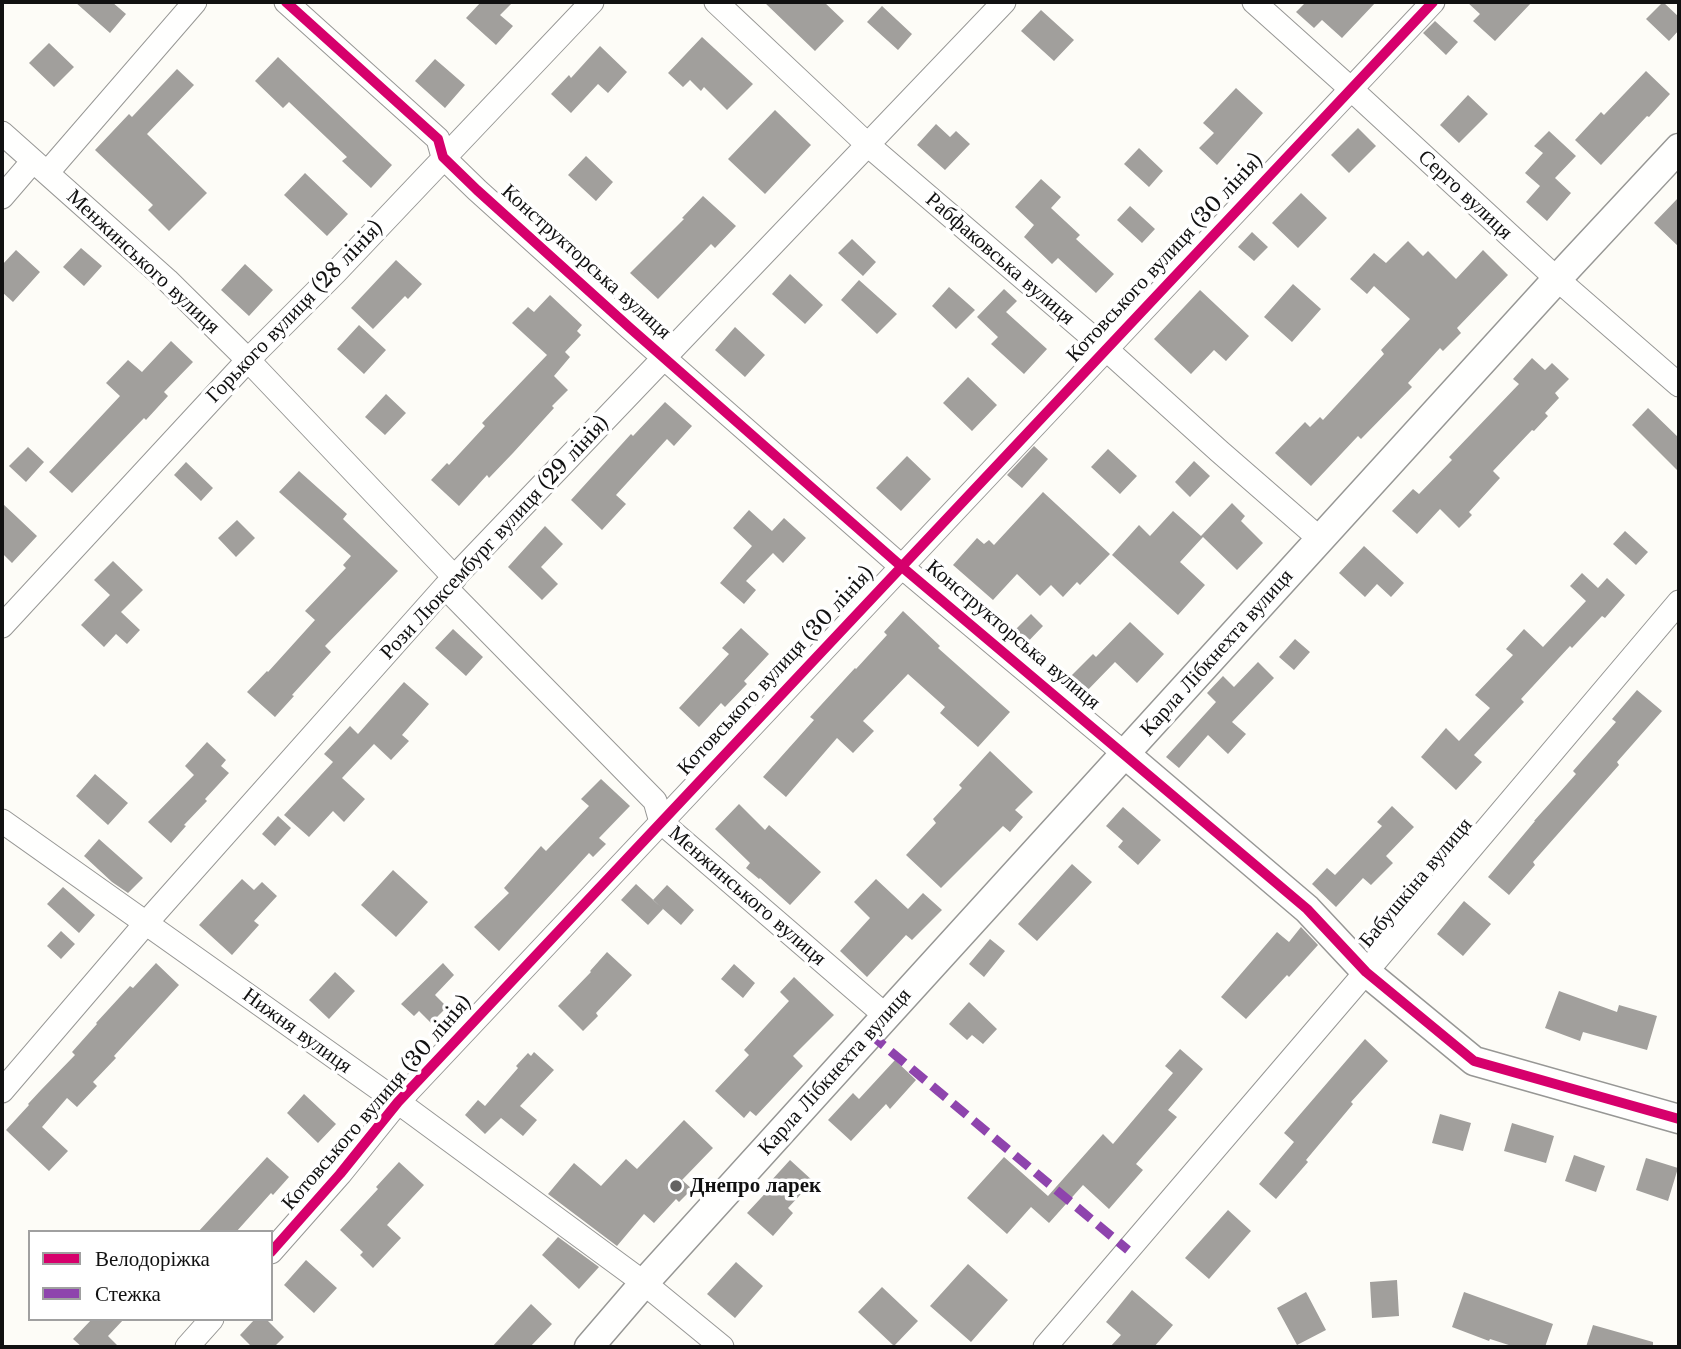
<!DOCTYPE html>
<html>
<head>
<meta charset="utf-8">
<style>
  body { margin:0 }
  #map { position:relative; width:1681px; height:1349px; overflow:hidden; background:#fdfcf7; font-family:"Libre Baskerville",serif }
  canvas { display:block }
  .frame { position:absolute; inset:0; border:4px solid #111; pointer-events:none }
  .legend { position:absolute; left:28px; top:1230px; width:245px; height:91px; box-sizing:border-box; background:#fff; border:2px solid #a0a0a0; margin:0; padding:9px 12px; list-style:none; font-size:21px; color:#111 }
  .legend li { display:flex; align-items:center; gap:14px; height:35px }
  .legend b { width:35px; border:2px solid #a0a0a0 }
</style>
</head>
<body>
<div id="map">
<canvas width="1681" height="1349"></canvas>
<div class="frame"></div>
<ul class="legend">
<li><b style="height:9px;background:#d6006c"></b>Велодоріжка</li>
<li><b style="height:9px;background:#8e44ad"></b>Стежка</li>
</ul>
</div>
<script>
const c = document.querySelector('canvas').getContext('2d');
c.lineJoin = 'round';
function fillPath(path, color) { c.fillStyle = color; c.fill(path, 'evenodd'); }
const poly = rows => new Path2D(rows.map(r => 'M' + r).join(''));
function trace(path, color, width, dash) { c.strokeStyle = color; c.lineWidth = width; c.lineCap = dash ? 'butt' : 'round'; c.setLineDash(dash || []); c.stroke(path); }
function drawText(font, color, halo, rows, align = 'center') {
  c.font = font + ' "Libre Baskerville",serif'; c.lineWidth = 7; c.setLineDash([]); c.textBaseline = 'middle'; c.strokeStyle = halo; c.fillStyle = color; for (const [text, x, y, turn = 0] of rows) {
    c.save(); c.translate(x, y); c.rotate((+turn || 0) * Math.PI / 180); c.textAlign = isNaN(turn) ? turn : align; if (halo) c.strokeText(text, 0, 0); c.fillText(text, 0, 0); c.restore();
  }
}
fillPath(poly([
  [75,2,112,2,126,14,110,33],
  [481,2,513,2,500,15,513,26,496,45,466,18],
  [764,2,824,2,844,21,815,51],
  [1301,2,1376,2,1342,38,1322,20,1314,28,1296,12,1304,4],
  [1467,2,1532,2,1495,41,1473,21,1480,14],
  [1663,2,1679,17,1679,30,1669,41,1646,19],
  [882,6,912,34,898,50,867,22],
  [1041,10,1074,40,1054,61,1021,31],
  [1435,21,1458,42,1446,55,1423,33],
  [702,37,753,84,727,110,704,87,701,91,690,80,683,87,668,73],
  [49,43,74,67,54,87,29,63],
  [600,46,627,72,608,93,598,84,571,113,551,94,569,75,571,78],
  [278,57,392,165,371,188,342,161,347,157,289,102,283,108,255,81],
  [435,59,465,85,445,108,415,81],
  [177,69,194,85,147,134,207,193,169,231,148,210,153,205,95,150,129,114,132,117],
  [1646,71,1670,94,1649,117,1647,116,1601,165,1575,140,1601,112,1604,115],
  [1236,88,1263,113,1217,165,1199,148,1214,133,1203,123],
  [1468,95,1488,114,1459,143,1440,125],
  [775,110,811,145,765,194,728,159],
  [936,124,950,137,956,131,970,144,945,170,917,145],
  [1358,128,1376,146,1349,173,1331,155],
  [1549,131,1576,156,1555,178,1571,193,1547,221,1526,202,1540,186,1525,173,1543,153,1534,146],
  [1139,148,1163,171,1149,187,1124,164],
  [586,156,613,182,596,201,568,175],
  [305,173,348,214,327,236,284,195],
  [1041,179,1061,197,1051,208,1080,235,1076,239,1114,274,1096,293,1058,258,1052,264,1024,237,1034,225,1015,207],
  [1301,193,1327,218,1298,248,1272,223],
  [703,196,736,226,715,248,711,244,658,299,630,273,684,219,682,218],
  [1679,197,1679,247,1654,223],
  [1130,206,1155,229,1142,243,1117,220],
  [1252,232,1268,247,1254,261,1238,247],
  [852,239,876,262,863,276,838,253],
  [1408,241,1423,256,1428,251,1456,279,1483,250,1508,275,1457,328,1461,333,1443,351,1440,348,1408,383,1412,387,1361,439,1358,436,1311,486,1275,453,1305,422,1310,427,1320,417,1323,420,1384,354,1381,350,1410,319,1374,286,1367,294,1350,279,1374,253,1386,263],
  [81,248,102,266,84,286,63,267],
  [16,250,40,272,13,302,2,292,2,265],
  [396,260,422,284,408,299,405,296,373,329,351,308],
  [245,264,273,290,249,316,221,290],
  [790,274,823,305,805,324,772,294],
  [859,280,897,314,877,334,841,300],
  [1293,284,1321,309,1292,342,1264,317],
  [949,287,975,310,956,329,932,306],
  [1004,289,1017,301,1006,312,1047,349,1024,374,991,344,998,337,977,317],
  [1200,290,1249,336,1226,361,1214,350,1191,374,1154,339],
  [550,295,582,325,577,331,581,335,565,352,570,357,554,376,568,390,552,406,554,408,513,453,489,478,487,475,459,506,431,480,447,463,449,465,485,426,482,423,547,355,512,323,528,307,534,312],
  [359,325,386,350,364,374,337,349],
  [735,327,765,355,745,377,715,350],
  [171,341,193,362,164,392,168,396,146,420,144,418,72,493,49,472,120,396,106,383,128,360,142,372],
  [1532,358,1545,370,1552,363,1569,379,1555,393,1559,398,1545,413,1548,416,1534,431,1532,430,1493,471,1500,478,1469,512,1472,515,1459,528,1440,509,1417,534,1392,511,1413,489,1419,494,1452,460,1449,457,1519,384,1513,379],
  [968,377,997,405,972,431,943,403],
  [386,394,406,413,385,435,365,417],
  [665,402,692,426,674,446,667,439,616,495,626,504,602,530,571,500,631,434,633,436],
  [1648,408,1679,438,1679,472,1632,425],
  [1034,446,1048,459,1022,488,1007,475],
  [28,447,44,462,26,482,9,466],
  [1108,449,1137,476,1120,494,1091,467],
  [907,456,931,479,901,511,876,488],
  [1194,461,1210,476,1190,497,1175,482],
  [186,462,213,488,201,501,174,475],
  [299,471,347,514,343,519,398,571,325,646,331,652,292,695,294,696,275,717,247,692,267,671,268,672,315,620,305,611,346,568,343,565,351,556,279,492],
  [1043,492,1110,554,1080,585,1077,582,1063,597,1051,585,1040,596,1017,574,993,600,953,565,977,538,984,544,989,540,994,545],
  [2,503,37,536,12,563,2,553],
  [1232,503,1245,516,1241,521,1263,543,1237,570,1203,537,1180,562,1205,585,1178,615,1112,555,1139,525,1150,536,1173,511,1201,536],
  [749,510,772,531,784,518,806,538,783,563,773,553,746,581,756,590,744,604,720,583,752,546,733,528],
  [237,520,255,538,236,557,218,538],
  [545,526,563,544,541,567,558,584,542,600,508,567],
  [1625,531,1648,552,1636,565,1613,544],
  [1364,546,1404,583,1391,597,1377,584,1365,597,1339,573],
  [113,561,143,590,121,612,140,630,127,644,116,634,104,647,81,625,110,595,94,580],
  [1582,573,1598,588,1607,578,1625,595,1605,618,1602,616,1572,648,1570,646,1521,699,1524,702,1474,755,1482,762,1456,790,1421,757,1446,728,1459,741,1490,708,1475,695,1513,655,1506,649,1524,629,1543,647,1586,601,1570,586],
  [903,611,940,646,938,648,1010,712,978,747,940,713,945,707,908,674,863,721,874,731,853,753,837,738,786,797,763,777,814,720,810,717,855,668,856,669,887,635,884,632],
  [1031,614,1043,626,1021,649,1008,637],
  [1130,622,1164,654,1137,683,1115,662,1080,698,1063,684,1093,654,1096,657],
  [741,628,769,654,744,681,747,684,725,707,721,703,699,727,679,708,729,654,722,648],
  [453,629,483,657,466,676,435,648],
  [1295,639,1310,652,1294,670,1279,657],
  [1258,662,1274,678,1232,722,1246,734,1228,754,1208,735,1179,768,1166,757,1216,702,1207,693,1223,676,1234,687],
  [404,682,429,704,402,735,409,741,391,760,374,744,342,778,365,799,344,822,333,811,309,837,284,815,333,762,324,754,350,726,358,734],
  [1637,690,1662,711,1617,762,1619,765,1533,862,1535,865,1509,895,1488,877,1535,821,1534,821,1576,774,1573,771,1616,722,1612,719],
  [207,742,226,760,221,766,229,773,205,799,207,801,184,825,186,826,171,843,148,822,194,775,185,766],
  [990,751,1033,792,1015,810,1023,817,1010,832,1003,826,941,888,906,855,936,823,933,819,962,788,959,785],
  [95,774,128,803,108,825,76,796],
  [601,779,630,806,599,838,606,844,593,857,589,853,499,951,474,927,509,893,504,888,541,846,546,851,589,806,581,799],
  [739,804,765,830,769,825,821,872,790,905,760,878,759,879,746,868,750,863,715,829],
  [1392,806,1414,827,1386,856,1393,863,1371,885,1363,878,1336,907,1312,884,1327,868,1335,875,1382,826,1377,822],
  [1123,807,1161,840,1138,865,1118,847,1123,841,1106,826],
  [278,816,291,828,275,846,262,834],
  [99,839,143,878,128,893,112,882,84,856],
  [1072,864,1092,882,1037,941,1018,924],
  [393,870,428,902,396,937,361,905],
  [242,879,254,890,262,882,277,896,254,921,259,925,232,955,199,925],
  [876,879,908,909,923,893,942,910,912,940,906,935,867,977,840,951,870,918,854,902],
  [636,884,663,909,648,925,621,900],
  [667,885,694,910,681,925,653,900],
  [63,887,95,915,79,933,47,904],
  [1464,901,1491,924,1463,956,1437,934],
  [1301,927,1318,945,1289,977,1287,975,1246,1019,1221,997,1277,932,1289,942],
  [61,931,75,944,61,959,47,946],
  [990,939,1005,951,984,977,969,964],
  [607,952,632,975,596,1013,598,1016,583,1031,558,1006,591,972,590,971],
  [156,963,179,985,114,1056,116,1058,93,1082,97,1086,77,1107,67,1098,42,1127,68,1151,49,1171,6,1130,29,1105,28,1104,41,1090,75,1055,72,1052,97,1024,96,1023,130,986,133,988],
  [443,963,454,975,435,995,447,1007,431,1023,419,1011,414,1016,401,1004],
  [734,964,755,983,743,998,721,979],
  [335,972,355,991,329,1019,309,1000],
  [794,977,834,1015,793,1056,803,1066,756,1116,750,1111,744,1118,715,1091,749,1055,744,1050,789,1001,780,992],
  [1559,991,1617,1012,1619,1005,1657,1016,1647,1050,1583,1032,1580,1041,1545,1028],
  [969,1002,997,1029,983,1044,972,1035,967,1040,949,1024],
  [1365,1039,1388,1061,1351,1102,1353,1104,1306,1160,1308,1162,1276,1199,1259,1184,1294,1142,1284,1133],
  [1180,1049,1203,1069,1168,1110,1177,1117,1136,1164,1143,1170,1109,1209,1083,1185,1049,1223,1031,1207,1007,1234,967,1198,1004,1157,1048,1196,1103,1134,1113,1144,1173,1073,1165,1066],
  [534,1052,554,1070,520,1106,537,1120,523,1136,501,1118,485,1134,465,1115,478,1100,485,1106,518,1068,516,1066,528,1053,531,1056],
  [895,1060,916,1080,890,1109,886,1104,851,1141,828,1120,853,1093,859,1099],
  [304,1094,336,1124,318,1143,287,1113],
  [1440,1114,1471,1123,1463,1151,1432,1143],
  [684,1120,713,1148,682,1180,692,1189,679,1202,676,1199,654,1223,644,1214,617,1246,548,1194,574,1163,601,1186,626,1159,637,1169],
  [1512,1123,1554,1136,1546,1163,1504,1151],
  [1574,1155,1605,1166,1596,1192,1565,1181],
  [267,1157,289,1177,273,1195,271,1193,236,1232,198,1232],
  [1646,1158,1678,1168,1668,1201,1636,1190],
  [790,1160,813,1181,788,1208,793,1213,773,1236,747,1213,773,1185,770,1182],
  [399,1162,424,1185,387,1225,401,1238,373,1268,360,1255,363,1252,340,1230,378,1189,376,1187],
  [1228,1210,1251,1231,1209,1279,1185,1258],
  [558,1237,599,1267,579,1289,542,1255],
  [306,1260,337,1288,314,1313,284,1285],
  [736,1262,763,1286,735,1318,707,1294],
  [968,1264,1008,1300,971,1342,930,1306],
  [1397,1280,1399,1316,1372,1318,1370,1282],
  [882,1287,918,1321,894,1346,858,1312],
  [1132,1290,1173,1325,1154,1347,1110,1347,1121,1335,1106,1322],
  [1306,1292,1326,1330,1297,1345,1277,1308],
  [1464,1292,1553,1324,1545,1347,1515,1347,1490,1339,1489,1341,1452,1327],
  [531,1304,552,1324,530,1347,492,1347],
  [92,1319,124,1319,108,1336,119,1347,82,1347,73,1339],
  [255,1319,266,1319,284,1337,274,1347,252,1347,240,1335],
  [1593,1325,1653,1342,1653,1347,1586,1347]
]), '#a19f9c');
const minor = poly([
  [286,2,438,139,443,157,477,190,630,328,902,567,1125,754],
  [716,2,868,145,1106,349,1219,451,1320,539],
  [1254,2,1351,89,1557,279,1679,385],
  [2,133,167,280,248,360,455,578],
  [47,173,195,2],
  [2,197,33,161],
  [445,587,655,801,661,822,886,1016],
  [2,626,248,360,335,273,592,2],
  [2,821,398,1102,644,1283,722,1347],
  [2,1091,146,923,445,587,1004,2],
  [271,1252,340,1174,398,1102,1433,2],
  [187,1347,212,1319],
  [1045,1347,1366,972,1679,602]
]);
const tertiary = poly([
  [1125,754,1307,909,1366,972,1474,1061,1679,1119],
  [589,1347,644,1283,886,1016,1557,279,1679,148]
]);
trace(minor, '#979795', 25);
trace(tertiary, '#979795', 31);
trace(minor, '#fffffe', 23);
trace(tertiary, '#fffffe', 28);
trace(poly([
  [870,1034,1128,1250]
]), '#8e44ad', 9, [18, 9]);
trace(poly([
  [286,2,438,139,443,157,477,190,630,328,902,567,1307,909,1366,972,1474,1061,1679,1119],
  [271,1252,340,1174,398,1102,1433,2]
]), '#d6006c', 10);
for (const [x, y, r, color] of [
  [676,1186,7,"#646362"]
]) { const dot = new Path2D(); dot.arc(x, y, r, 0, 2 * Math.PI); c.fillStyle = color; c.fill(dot); trace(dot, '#fff', 2.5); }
drawText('21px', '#111', '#fff', [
  ["Серго вулиця",1465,195,43],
  ["Котовського вулиця (30 лiнiя)",1165,258,-47],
  ["Рабфаковська вулиця",1000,259,41],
  ["Менжинського вулиця",143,262,43],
  ["Конструкторська вулиця",586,262,42],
  ["Горького вулиця (28 лiнiя)",295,312,-46],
  ["Рози Люксембург вулиця (29 лiнiя)",495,538,-47],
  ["Конструкторська вулиця",1013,635,40],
  ["Карла Лібкнехта вулиця",1217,653,-48],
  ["Котовського вулиця (30 лiнiя)",776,671,-47],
  ["Бабушкіна вулиця",1416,883,-50],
  ["Менжинського вулиця",747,896,41],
  ["Нижня вулиця",297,1031,36],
  ["Карла Лібкнехта вулиця",835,1072,-48],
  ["Котовського вулиця (30 лiнiя)",377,1103,-49]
]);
drawText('bold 21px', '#111', '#fff', [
  ["Днепро ларек",690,1186]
], 'left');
</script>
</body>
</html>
